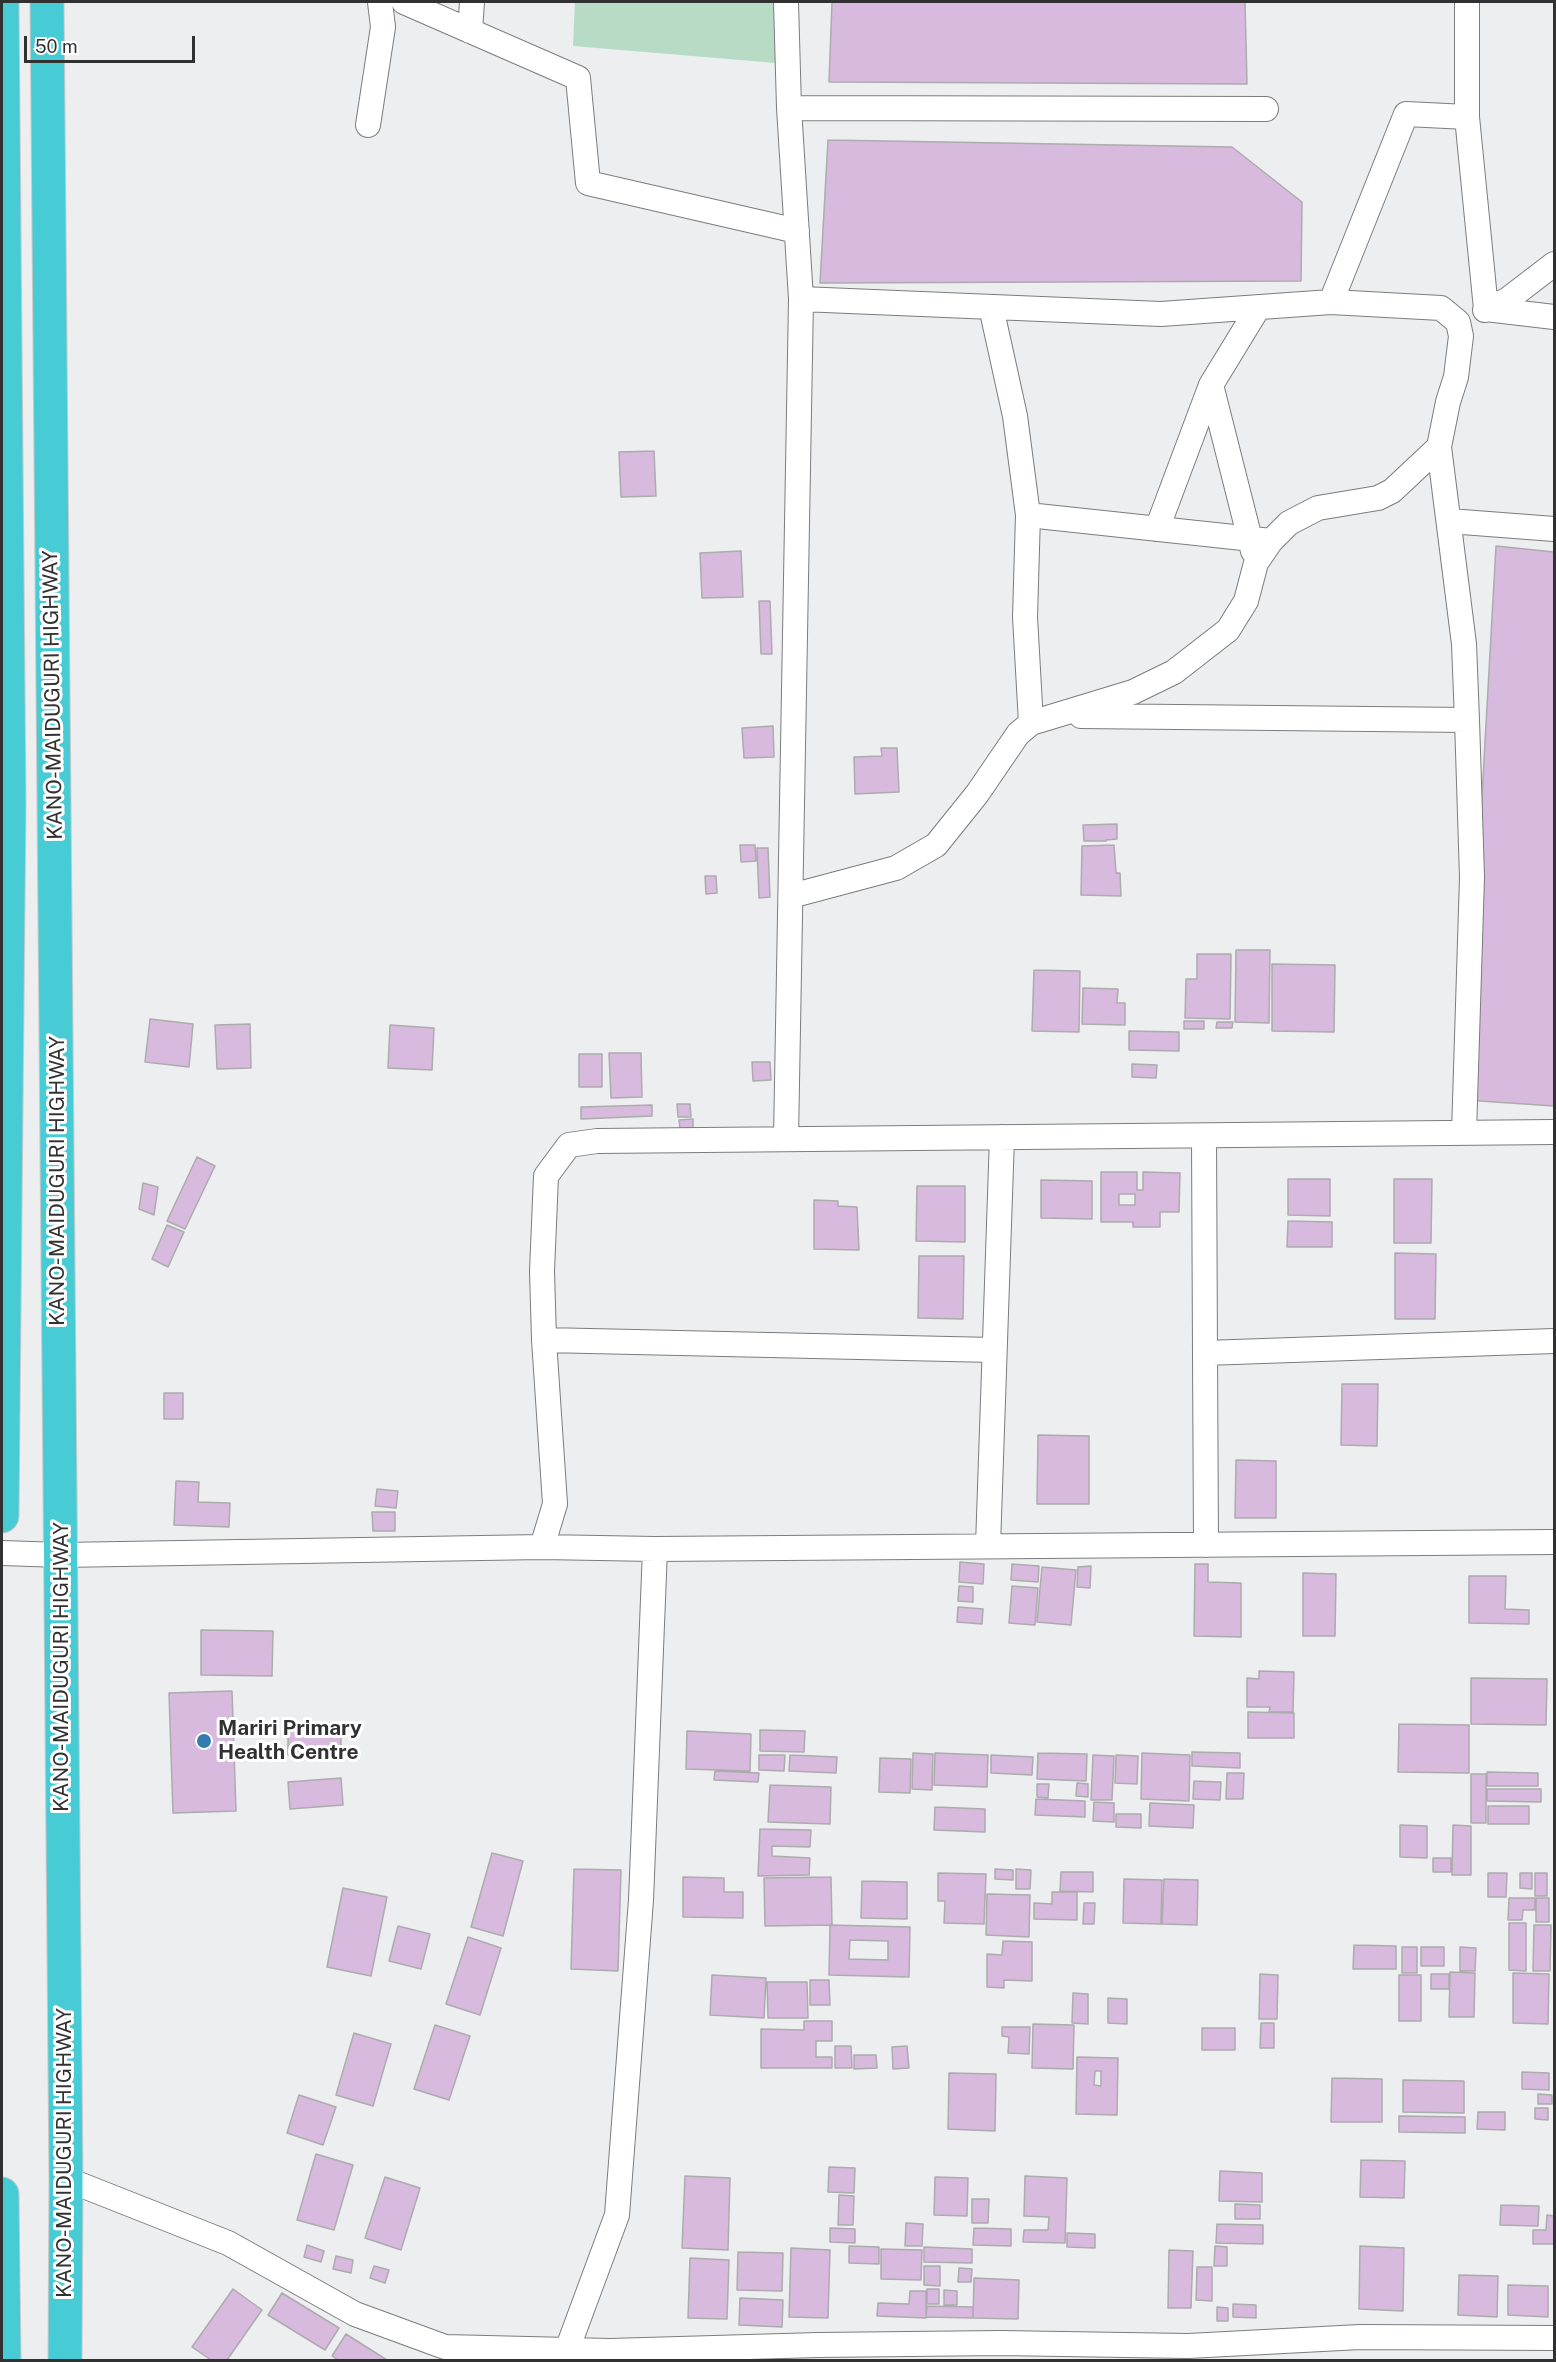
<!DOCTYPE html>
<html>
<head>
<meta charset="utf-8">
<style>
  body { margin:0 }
  #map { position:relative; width:1556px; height:2362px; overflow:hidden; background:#edeeef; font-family:"Public Sans",sans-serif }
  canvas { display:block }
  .frame { position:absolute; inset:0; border:3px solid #313131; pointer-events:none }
  .scale { position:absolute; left:24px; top:36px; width:171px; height:27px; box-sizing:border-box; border:3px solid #313131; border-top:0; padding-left:8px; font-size:18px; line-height:21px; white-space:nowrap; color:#313131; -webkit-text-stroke:4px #fff; paint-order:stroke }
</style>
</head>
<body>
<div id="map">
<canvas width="1556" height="2362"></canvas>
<div class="frame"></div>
<div class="scale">50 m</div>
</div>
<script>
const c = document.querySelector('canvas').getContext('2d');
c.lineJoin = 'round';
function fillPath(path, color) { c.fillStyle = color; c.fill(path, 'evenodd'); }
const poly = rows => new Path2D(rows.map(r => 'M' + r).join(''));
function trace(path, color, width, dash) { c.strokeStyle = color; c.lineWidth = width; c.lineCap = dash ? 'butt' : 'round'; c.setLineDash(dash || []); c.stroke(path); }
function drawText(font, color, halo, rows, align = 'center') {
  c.font = font + ' "Public Sans",sans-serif'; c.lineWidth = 6; c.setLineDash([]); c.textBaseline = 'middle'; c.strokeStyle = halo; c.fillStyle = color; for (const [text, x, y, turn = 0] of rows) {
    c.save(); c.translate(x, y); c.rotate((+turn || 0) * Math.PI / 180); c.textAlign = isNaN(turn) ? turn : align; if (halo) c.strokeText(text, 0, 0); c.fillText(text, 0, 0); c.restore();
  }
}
fillPath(poly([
  [575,2,782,2,788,64,573,46]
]), '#b8dbc6');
const building = poly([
  [832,2,1245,2,1247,84,829,82,832,2],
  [828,140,1232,147,1302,202,1301,281,820,283,828,140],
  [654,451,656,496,621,497,619,452,654,451],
  [1496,546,1554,552,1554,1106,1465,1100,1496,546],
  [741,551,743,597,702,598,700,553,741,551],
  [759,601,770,601,772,654,761,654,759,601],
  [773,726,774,757,744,758,742,728,773,726],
  [881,748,897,748,899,792,855,794,854,757,882,756,881,748],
  [1117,824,1117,839,1106,840,1106,841,1084,841,1083,825,1117,824],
  [740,845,755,845,756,861,741,862,740,845],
  [1114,845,1116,873,1120,873,1121,896,1081,895,1082,846,1114,845],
  [757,848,768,848,770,897,759,898,757,848],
  [705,876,716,876,717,893,706,894,705,876],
  [1236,950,1270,950,1269,1023,1235,1022,1236,950],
  [1197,954,1231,954,1230,1019,1185,1018,1186,979,1197,979,1197,954],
  [1272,964,1335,965,1334,1032,1272,1031,1272,964],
  [1034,970,1080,971,1079,1032,1032,1031,1034,970],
  [1083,988,1118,989,1117,1003,1125,1003,1125,1025,1082,1024,1083,988],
  [150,1019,193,1024,189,1067,145,1062,150,1019],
  [1184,1021,1204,1021,1204,1029,1184,1029,1184,1021],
  [1217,1022,1233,1022,1232,1028,1216,1028,1217,1022],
  [250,1024,251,1068,217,1069,215,1025,250,1024],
  [390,1025,434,1028,432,1070,388,1068,390,1025],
  [1129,1031,1179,1032,1179,1051,1129,1050,1129,1031],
  [609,1053,641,1053,642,1097,611,1098,609,1053],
  [579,1054,602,1054,602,1087,579,1087,579,1054],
  [752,1062,770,1062,771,1080,753,1081,752,1062],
  [1132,1064,1157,1065,1156,1078,1132,1077,1132,1064],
  [677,1104,690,1104,691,1117,678,1117,677,1104],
  [652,1105,652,1116,581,1119,581,1107,652,1105],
  [693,1119,693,1128,680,1128,679,1120,693,1119],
  [197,1157,215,1166,185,1229,167,1221,197,1157],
  [1101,1172,1137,1172,1137,1190,1143,1190,1143,1172,1180,1173,1179,1212,1160,1212,1160,1227,1133,1227,1133,1222,1101,1222,1101,1172],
  [1119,1194,1135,1194,1135,1205,1119,1205,1119,1194],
  [1288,1179,1330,1179,1330,1216,1288,1215,1288,1179],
  [1394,1179,1432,1179,1431,1243,1394,1243,1394,1179],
  [1041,1180,1092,1181,1092,1219,1041,1218,1041,1180],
  [143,1183,158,1187,154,1215,139,1209,143,1183],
  [917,1186,965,1186,965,1242,916,1241,917,1186],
  [814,1200,838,1201,838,1206,857,1207,859,1250,814,1249,814,1200],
  [1288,1221,1332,1222,1332,1247,1287,1247,1288,1221],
  [167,1225,184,1232,168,1267,152,1259,167,1225],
  [1395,1253,1436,1254,1435,1319,1395,1319,1395,1253],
  [919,1256,964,1256,963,1319,918,1318,919,1256],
  [1342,1384,1378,1384,1377,1446,1341,1445,1342,1384],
  [164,1393,183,1393,183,1419,164,1419,164,1393],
  [1038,1435,1089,1436,1089,1504,1037,1504,1038,1435],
  [1236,1460,1276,1461,1276,1518,1235,1518,1236,1460],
  [176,1481,199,1482,198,1502,230,1503,229,1527,174,1525,176,1481],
  [377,1489,398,1491,396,1508,375,1506,377,1489],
  [372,1512,395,1512,395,1531,373,1531,372,1512],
  [960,1562,984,1564,983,1584,959,1582,960,1562],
  [1012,1564,1039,1566,1038,1582,1011,1580,1012,1564],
  [1195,1564,1208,1564,1208,1582,1241,1583,1241,1637,1194,1636,1195,1564],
  [1091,1566,1090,1588,1077,1587,1078,1567,1091,1566],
  [1042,1567,1076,1570,1071,1625,1037,1622,1042,1567],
  [1303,1573,1336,1574,1335,1636,1303,1636,1303,1573],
  [1469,1576,1506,1576,1505,1609,1529,1610,1529,1624,1469,1623,1469,1576],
  [959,1586,973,1587,973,1602,958,1601,959,1586],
  [1012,1586,1038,1588,1035,1625,1009,1623,1012,1586],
  [958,1607,983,1609,982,1624,957,1622,958,1607],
  [201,1630,273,1631,272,1676,201,1675,201,1630],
  [1259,1671,1294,1672,1293,1712,1269,1712,1270,1707,1247,1707,1247,1678,1259,1679,1259,1671],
  [1471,1678,1547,1679,1546,1725,1471,1724,1471,1678],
  [232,1691,236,1811,173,1813,169,1693,232,1691],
  [1248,1712,1294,1713,1294,1738,1248,1738,1248,1712],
  [288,1723,341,1723,341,1755,288,1755,288,1723],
  [1399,1724,1469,1725,1469,1773,1398,1772,1399,1724],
  [760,1730,805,1731,804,1752,760,1751,760,1730],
  [687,1731,751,1734,750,1771,686,1769,687,1731],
  [1192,1752,1240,1753,1240,1768,1192,1766,1192,1752],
  [913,1753,933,1754,932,1790,912,1789,913,1753],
  [935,1753,988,1755,987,1787,934,1785,935,1753],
  [1038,1753,1087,1754,1086,1781,1037,1779,1038,1753],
  [1142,1753,1190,1755,1189,1801,1141,1799,1142,1753],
  [759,1755,785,1755,784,1771,759,1770,759,1755],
  [790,1755,837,1757,836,1773,789,1771,790,1755],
  [991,1755,1033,1757,1032,1775,991,1773,991,1755],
  [1093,1755,1114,1756,1112,1800,1091,1800,1093,1755],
  [1116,1755,1138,1756,1137,1784,1115,1783,1116,1755],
  [880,1758,911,1759,910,1793,879,1792,880,1758],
  [715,1771,759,1773,758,1782,714,1780,715,1771],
  [1487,1772,1538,1773,1538,1786,1487,1786,1487,1772],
  [1227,1773,1244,1773,1243,1799,1226,1799,1227,1773],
  [1471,1774,1486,1774,1486,1823,1471,1823,1471,1774],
  [341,1778,343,1805,290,1809,288,1782,341,1778],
  [1194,1781,1221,1782,1220,1800,1193,1799,1194,1781],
  [1077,1783,1088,1784,1088,1797,1076,1796,1077,1783],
  [1037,1784,1049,1784,1048,1798,1037,1797,1037,1784],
  [770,1785,831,1787,830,1824,768,1822,770,1785],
  [1487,1789,1541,1789,1541,1802,1487,1801,1487,1789],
  [1036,1799,1085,1801,1085,1817,1035,1815,1036,1799],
  [1094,1802,1114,1803,1114,1822,1093,1821,1094,1802],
  [1150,1803,1194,1805,1193,1828,1149,1826,1150,1803],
  [1488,1806,1529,1806,1529,1824,1488,1824,1488,1806],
  [935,1807,985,1809,985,1832,934,1830,935,1807],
  [1116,1814,1141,1814,1141,1828,1116,1827,1116,1814],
  [1400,1825,1427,1826,1427,1858,1400,1857,1400,1825],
  [1453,1825,1471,1826,1471,1875,1452,1875,1453,1825],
  [760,1829,811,1830,810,1847,772,1846,772,1856,810,1858,809,1875,758,1876,760,1829],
  [492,1853,523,1861,503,1936,471,1927,492,1853],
  [1433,1858,1451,1858,1451,1872,1433,1872,1433,1858],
  [574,1869,621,1870,618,1971,571,1969,574,1869],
  [995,1869,1013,1870,1013,1880,995,1879,995,1869],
  [1016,1869,1031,1870,1030,1889,1016,1889,1016,1869],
  [1061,1872,1093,1872,1093,1892,1060,1891,1061,1872],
  [938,1873,986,1874,984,1924,944,1923,945,1901,938,1901,938,1873],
  [1488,1873,1507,1873,1506,1897,1488,1897,1488,1873],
  [1520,1873,1532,1873,1532,1889,1520,1888,1520,1873],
  [1535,1873,1547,1873,1547,1896,1535,1896,1535,1873],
  [683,1877,724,1878,724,1892,743,1892,743,1918,683,1917,683,1877],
  [831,1877,832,1925,765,1926,764,1878,831,1877],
  [1124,1879,1162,1880,1161,1924,1123,1923,1124,1879],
  [1164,1879,1198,1880,1197,1925,1162,1924,1164,1879],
  [862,1881,907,1882,907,1919,861,1918,862,1881],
  [343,1888,387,1897,371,1976,327,1967,343,1888],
  [1052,1892,1077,1892,1077,1920,1034,1919,1034,1903,1052,1904,1052,1892],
  [987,1894,1030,1895,1029,1937,986,1935,987,1894],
  [1509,1898,1535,1898,1535,1910,1523,1910,1522,1920,1508,1920,1509,1898],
  [1536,1898,1549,1898,1549,1922,1536,1922,1536,1898],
  [1084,1903,1095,1903,1094,1924,1083,1924,1084,1903],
  [1509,1923,1526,1923,1526,1971,1509,1970,1509,1923],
  [830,1925,910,1927,909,1977,829,1975,830,1925],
  [850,1940,888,1941,888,1960,849,1959,850,1940],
  [1534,1925,1551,1925,1550,1971,1533,1971,1534,1925],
  [398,1926,430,1934,421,1969,389,1961,398,1926],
  [468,1937,501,1948,480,2015,446,2004,468,1937],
  [1003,1941,1032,1942,1032,1981,1004,1980,1004,1988,987,1987,987,1954,1002,1955,1003,1941],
  [1354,1945,1396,1946,1396,1969,1353,1969,1354,1945],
  [1402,1947,1417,1947,1417,1973,1402,1973,1402,1947],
  [1421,1947,1444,1947,1444,1966,1421,1966,1421,1947],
  [1460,1947,1476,1948,1475,1971,1460,1971,1460,1947],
  [1450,1972,1475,1973,1474,2017,1449,2017,1450,1972],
  [1513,1973,1549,1974,1548,2024,1513,2023,1513,1973],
  [1260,1974,1278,1975,1277,2019,1259,2019,1260,1974],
  [1431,1974,1449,1974,1449,1989,1431,1989,1431,1974],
  [712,1975,766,1978,764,2018,710,2015,712,1975],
  [1399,1975,1421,1975,1421,2021,1399,2021,1399,1975],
  [810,1980,829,1980,830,2005,810,2005,810,1980],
  [767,1982,807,1982,808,2018,768,2018,767,1982],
  [1073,1993,1088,1994,1088,2024,1072,2023,1073,1993],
  [1108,1998,1127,1999,1127,2024,1108,2023,1108,1998],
  [804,2021,832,2021,832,2041,816,2041,816,2057,832,2057,832,2068,761,2068,761,2029,804,2030,804,2021],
  [1261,2023,1274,2023,1274,2048,1260,2048,1261,2023],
  [1033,2024,1074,2025,1073,2069,1032,2068,1033,2024],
  [435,2025,470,2036,449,2100,414,2089,435,2025],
  [1002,2027,1030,2027,1029,2054,1008,2053,1009,2037,1002,2036,1002,2027],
  [1202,2028,1235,2028,1235,2050,1202,2050,1202,2028],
  [354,2033,391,2044,373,2106,336,2095,354,2033],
  [835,2046,851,2046,852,2068,835,2068,835,2046],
  [907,2046,909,2068,893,2069,892,2047,907,2046],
  [854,2055,876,2055,877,2068,854,2069,854,2055],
  [1077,2057,1118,2058,1117,2115,1076,2114,1077,2057],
  [1095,2071,1101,2071,1101,2086,1094,2085,1095,2071],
  [1522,2072,1549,2073,1549,2090,1522,2089,1522,2072],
  [949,2073,996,2074,995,2131,948,2129,949,2073],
  [1332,2078,1382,2079,1382,2122,1331,2122,1332,2078],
  [1403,2080,1464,2081,1464,2113,1403,2112,1403,2080],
  [1538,2094,1552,2095,1552,2104,1538,2104,1538,2094],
  [299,2095,336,2107,323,2145,287,2133,299,2095],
  [1535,2108,1548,2108,1548,2120,1535,2119,1535,2108],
  [1478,2112,1505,2112,1505,2130,1477,2129,1478,2112],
  [1399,2116,1465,2117,1465,2133,1399,2132,1399,2116],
  [316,2154,353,2165,334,2230,297,2220,316,2154],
  [1361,2160,1405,2161,1404,2198,1360,2197,1361,2160],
  [829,2167,855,2168,854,2193,828,2192,829,2167],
  [1220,2171,1262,2173,1262,2202,1219,2201,1220,2171],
  [685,2176,730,2178,728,2250,682,2248,685,2176],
  [1025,2176,1067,2178,1065,2243,1023,2242,1024,2230,1048,2230,1049,2217,1024,2216,1025,2176],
  [385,2177,420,2188,401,2250,365,2238,385,2177],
  [935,2177,968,2178,967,2216,934,2215,935,2177],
  [839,2195,854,2196,853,2225,838,2225,839,2195],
  [972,2199,989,2199,988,2223,972,2223,972,2199],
  [1235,2204,1260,2205,1260,2219,1235,2219,1235,2204],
  [1501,2205,1539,2206,1538,2226,1500,2225,1501,2205],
  [1547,2215,1554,2216,1554,2244,1533,2244,1533,2230,1546,2230,1547,2215],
  [906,2223,923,2224,922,2246,905,2246,906,2223],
  [1217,2224,1263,2225,1263,2244,1216,2243,1217,2224],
  [830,2228,855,2229,855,2243,830,2242,830,2228],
  [974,2228,1011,2229,1011,2246,973,2245,974,2228],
  [1067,2233,1095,2234,1095,2248,1067,2247,1067,2233],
  [307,2245,324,2251,321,2262,304,2257,307,2245],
  [849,2246,879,2247,879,2264,849,2263,849,2246],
  [1215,2246,1227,2247,1227,2266,1214,2266,1215,2246],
  [1360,2246,1404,2248,1403,2311,1359,2309,1360,2246],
  [924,2247,972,2249,972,2263,924,2262,924,2247],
  [791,2248,830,2250,828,2318,789,2317,791,2248],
  [881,2249,922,2250,921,2280,881,2279,881,2249],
  [1169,2250,1193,2251,1191,2308,1168,2308,1169,2250],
  [738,2252,783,2253,782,2291,737,2290,738,2252],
  [336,2256,353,2260,351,2273,333,2269,336,2256],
  [690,2258,729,2260,727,2319,688,2318,690,2258],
  [374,2266,389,2270,385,2283,370,2278,374,2266],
  [924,2266,940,2266,940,2286,924,2285,924,2266],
  [1197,2267,1212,2267,1212,2301,1196,2300,1197,2267],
  [959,2268,972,2269,971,2282,958,2282,959,2268],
  [1459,2275,1498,2276,1497,2317,1458,2315,1459,2275],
  [974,2278,1019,2280,1018,2319,973,2318,974,2278],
  [1508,2285,1548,2286,1548,2317,1508,2315,1508,2285],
  [233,2289,262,2310,227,2360,211,2360,192,2347,233,2289],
  [927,2289,939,2289,939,2304,927,2304,927,2289],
  [944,2290,957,2291,957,2305,944,2305,944,2290],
  [910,2291,926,2291,926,2318,877,2316,878,2303,909,2304,910,2291],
  [282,2293,339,2328,325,2350,268,2315,282,2293],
  [740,2298,783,2300,782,2327,739,2325,740,2298],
  [1233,2304,1256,2305,1256,2318,1233,2317,1233,2304],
  [927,2306,973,2307,973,2318,926,2317,927,2306],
  [1217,2307,1228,2308,1228,2321,1217,2321,1217,2307],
  [346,2334,387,2360,338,2360,332,2356,346,2334]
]);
fillPath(building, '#d8bade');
trace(building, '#acabad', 1.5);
const street = poly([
  [404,2,578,78,588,183,797,231],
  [786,2,789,108,801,299,786,1139],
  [470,31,472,2],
  [789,108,1266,109],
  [1467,117,1486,309,1554,317],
  [368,125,383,27,380,2],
  [1331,302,1406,114,1467,117,1467,2],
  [991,307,1015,416,1028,515,1271,541],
  [1485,310,1507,300,1554,264],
  [1211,385,1253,551],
  [1439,447,1464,644,1467,720,1472,877,1464,1133],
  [1028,515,1025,617,1031,723],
  [1449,521,1554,529],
  [1157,529,1211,385,1258,308],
  [1081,716,1467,720],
  [791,896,896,868,936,845,977,794,1018,734,1031,723,1133,692,1174,672,1228,630,1246,601,1256,563,1271,541,1289,523,1318,508,1378,498,1392,491,1439,447,1448,402,1456,377,1461,336,1458,322,1441,308,1331,302,1161,314,801,299],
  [1204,1136,1205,1353],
  [544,1340,994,1350],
  [1206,1545,1205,1353,1554,1341],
  [988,1546,1002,1137],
  [542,1547,555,1504,544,1340,542,1271,546,1176,569,1145,597,1141,1554,1132],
  [2,1553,61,1555,542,1547,655,1549,1554,1542],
  [66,2179,228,2243,355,2314,445,2347,610,2351,818,2345,1000,2343,1188,2346,1360,2337,1554,2338],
  [567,2350,617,2215,641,1900,655,1549]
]);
const highway = poly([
  [47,2,66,2179,65,2360],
  [2,1516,9,801,2,2],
  [2,2194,4,2360]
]);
trace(street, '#7b7c7d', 26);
trace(highway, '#c9c9c9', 35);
trace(street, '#fff', 24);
trace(highway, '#47cbd4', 33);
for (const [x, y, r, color] of [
  [204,1741,8,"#347bb0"]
]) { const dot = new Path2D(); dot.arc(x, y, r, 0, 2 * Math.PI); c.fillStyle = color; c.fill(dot); trace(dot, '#fff', 2); }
drawText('21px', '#313131', '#fff', [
  ["KANO-MAIDUGURI HIGHWAY",53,695,-91],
  ["KANO-MAIDUGURI HIGHWAY",58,1181,-90],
  ["KANO-MAIDUGURI HIGHWAY",62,1667,-90],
  ["KANO-MAIDUGURI HIGHWAY",65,2153,-90]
]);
drawText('bold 21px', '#313131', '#fff', [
  ["Mariri Primary",218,1729],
  ["Health Centre",218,1753]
], 'left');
</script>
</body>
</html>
